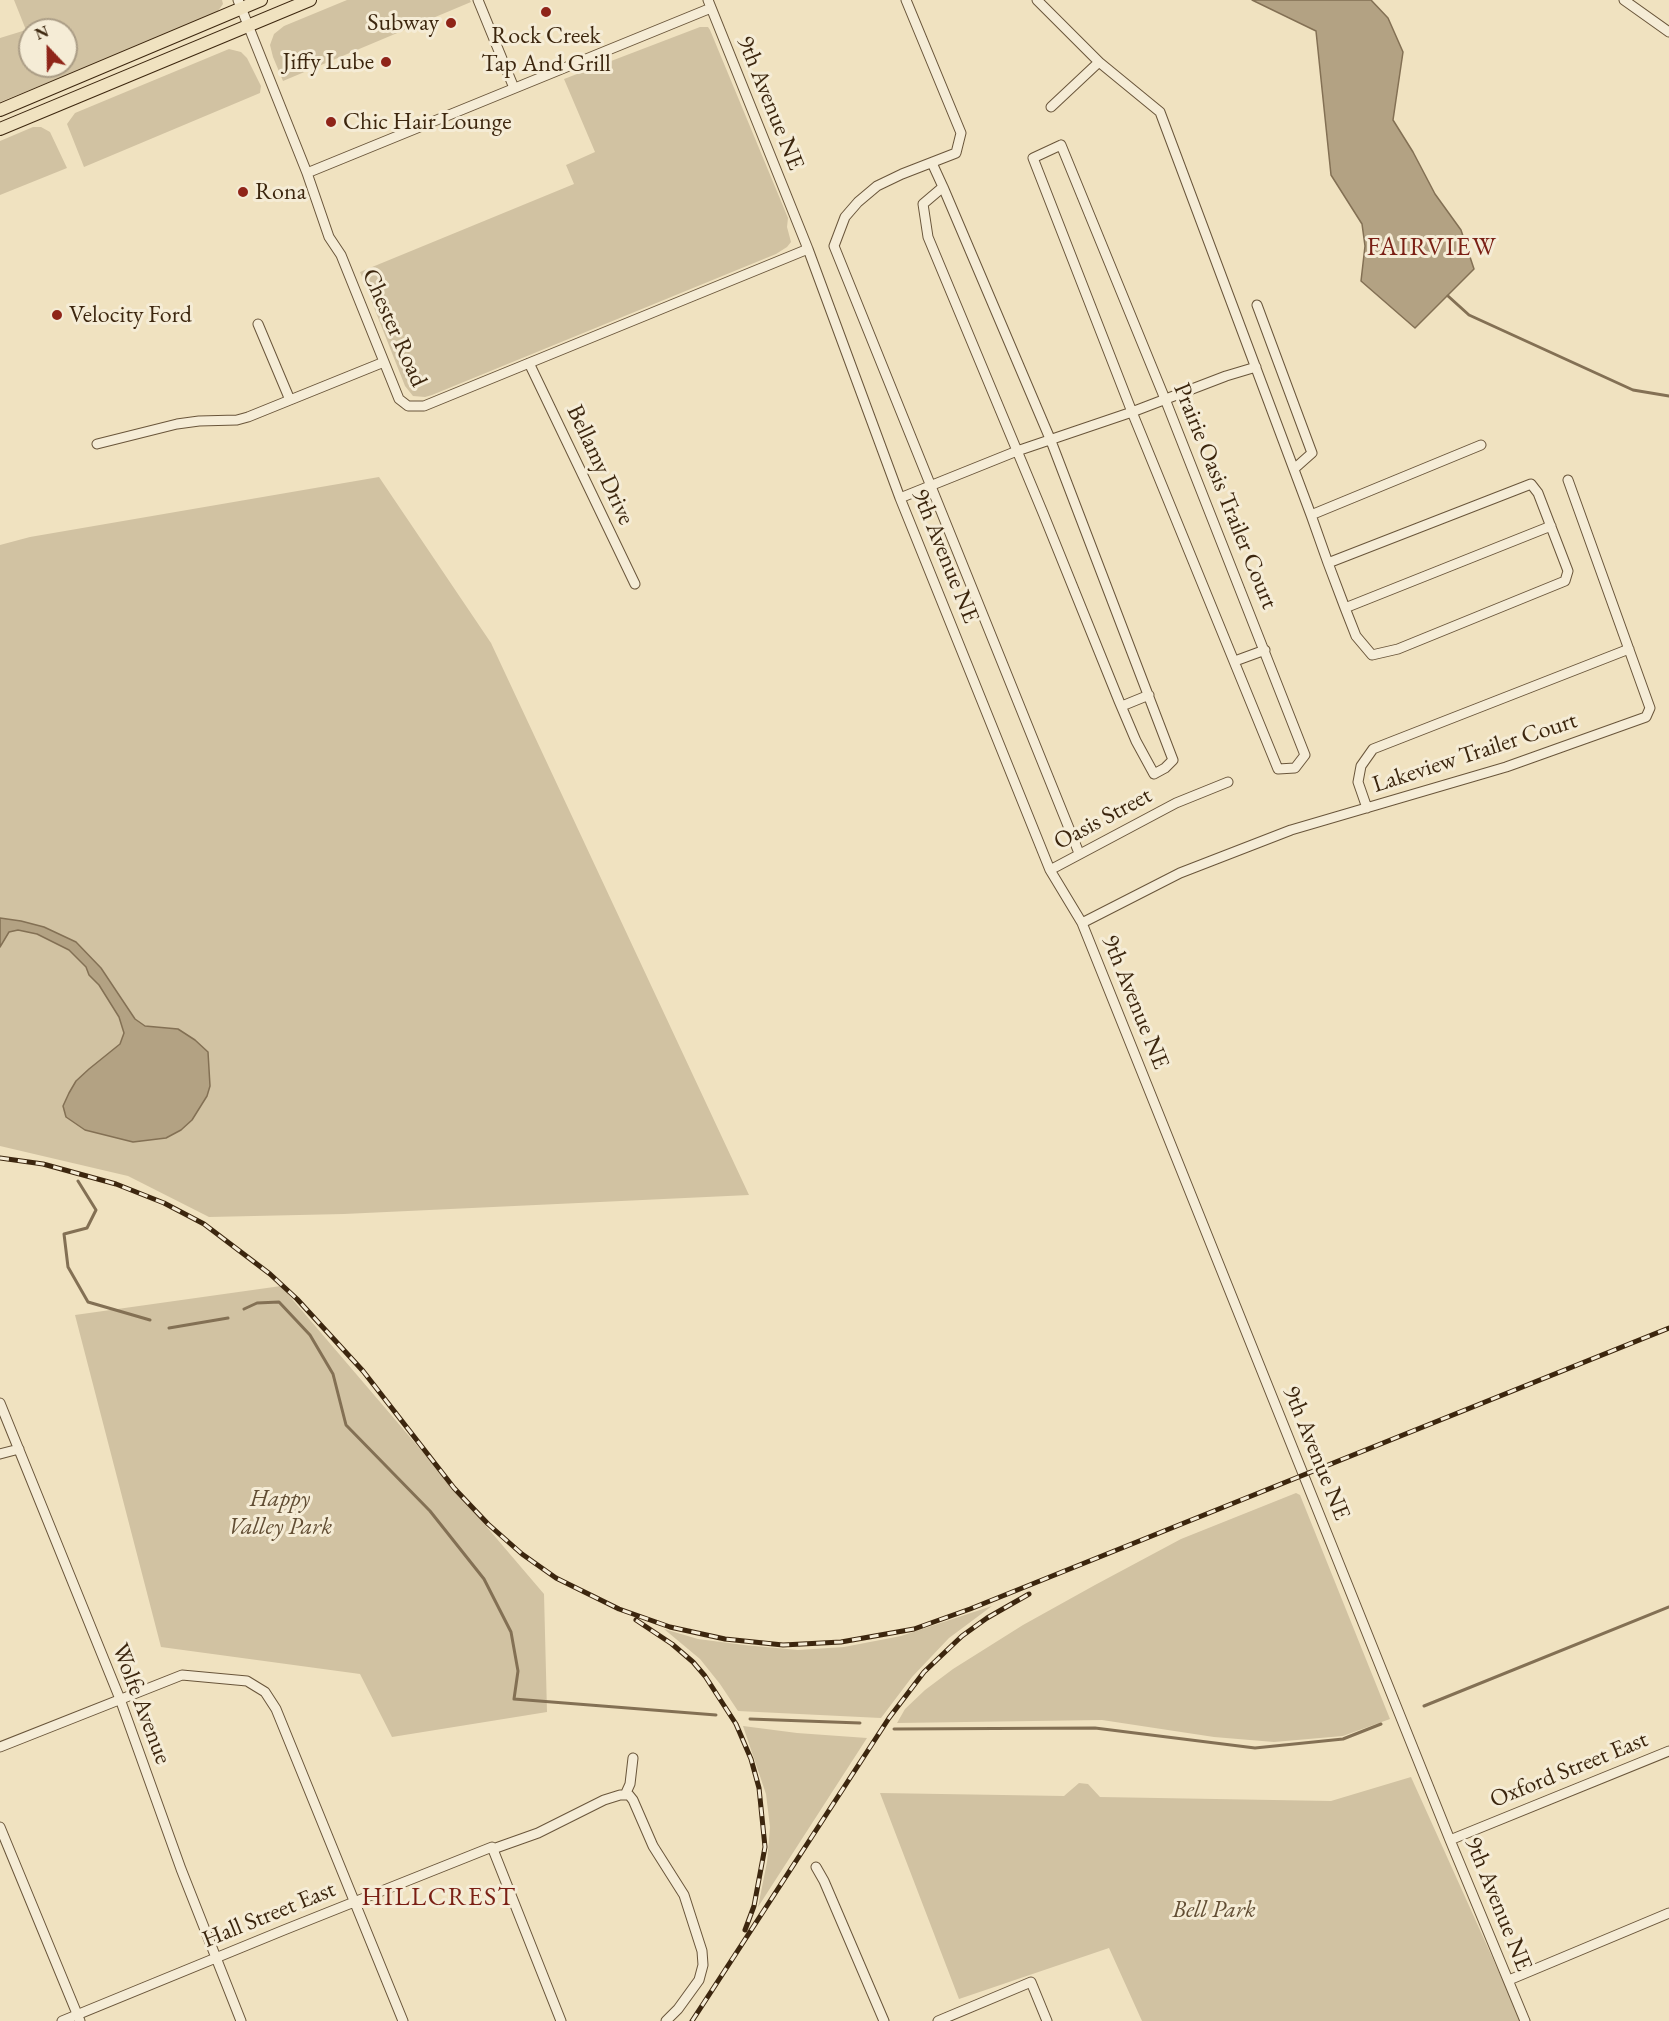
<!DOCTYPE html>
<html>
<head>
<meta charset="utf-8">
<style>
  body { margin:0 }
  #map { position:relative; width:1669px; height:2021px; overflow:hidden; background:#f0e2c0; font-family:"EB Garamond",serif }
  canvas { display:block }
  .north { position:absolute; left:18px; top:18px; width:60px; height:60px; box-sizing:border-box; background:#f5ecd6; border:2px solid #ab9d86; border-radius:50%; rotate:338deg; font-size:16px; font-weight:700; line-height:24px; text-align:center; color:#3c260e }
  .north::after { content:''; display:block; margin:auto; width:21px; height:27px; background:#8f2418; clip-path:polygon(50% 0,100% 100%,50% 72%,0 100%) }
</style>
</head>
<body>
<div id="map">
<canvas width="1669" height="2021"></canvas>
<div class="north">N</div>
</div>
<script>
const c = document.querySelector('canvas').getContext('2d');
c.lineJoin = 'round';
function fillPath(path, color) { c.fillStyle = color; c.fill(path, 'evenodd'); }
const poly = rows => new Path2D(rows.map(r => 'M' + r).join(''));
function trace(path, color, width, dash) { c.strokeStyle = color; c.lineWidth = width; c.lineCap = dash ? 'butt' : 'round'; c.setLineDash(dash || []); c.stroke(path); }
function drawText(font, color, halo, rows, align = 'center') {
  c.font = font + ' "EB Garamond",serif'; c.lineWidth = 6; c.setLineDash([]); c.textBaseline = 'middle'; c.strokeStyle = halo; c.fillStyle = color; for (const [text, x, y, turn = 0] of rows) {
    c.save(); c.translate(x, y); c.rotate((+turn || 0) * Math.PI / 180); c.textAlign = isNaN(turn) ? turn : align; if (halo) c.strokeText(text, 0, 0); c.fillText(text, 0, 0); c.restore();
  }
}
fillPath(poly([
  [14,0,222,0,223,4,218,11,210,17,0,102,0,38,26,30],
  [30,30,66,30,66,66,30,66],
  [347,0,470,0,471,2,283,81,273,57,270,45,274,34,284,26],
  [700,27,708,27,710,30,788,218,787,227,791,242,787,247,776,254,432,395,425,397,413,396,405,386,360,272,574,184,566,165,595,152,564,79],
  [229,49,241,52,247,58,261,86,260,93,84,167,67,124,75,113],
  [33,127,41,127,50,132,67,168,0,195,0,141],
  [379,477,491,643,749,1195,344,1214,209,1217,128,1176,0,1146,0,545,30,537],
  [281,1286,544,1594,547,1712,392,1737,360,1674,161,1647,75,1315],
  [1296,1493,1300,1495,1390,1719,1343,1736,1274,1742,1214,1737,1102,1720,897,1723,905,1709,925,1690,953,1669,1023,1625,1095,1585,1181,1539],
  [992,1606,949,1638,912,1677,881,1718,738,1711,720,1684,700,1659,664,1629,698,1639,744,1645,798,1650,844,1647,901,1636],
  [743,1726,797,1733,867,1738,758,1907,767,1862,770,1827,766,1794],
  [1411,1777,1521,2021,1142,2021,1109,1948,959,1999,880,1793,1064,1796,1079,1783,1088,1784,1100,1797,1331,1801]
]), '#d1c2a2');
const water = poly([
  [1252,0,1371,0,1388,18,1403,52,1393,120,1413,152,1435,194,1461,230,1474,269,1415,328,1361,281,1365,246,1362,224,1331,175,1316,31,1252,0],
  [0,918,21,921,44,927,76,942,101,968,135,1019,145,1026,178,1029,195,1040,208,1052,210,1086,207,1096,192,1120,181,1130,166,1138,133,1142,85,1130,66,1117,63,1106,69,1093,76,1081,89,1069,120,1044,124,1033,119,1017,99,985,89,975,86,967,69,950,37,934,18,930,9,932,0,947,0,918]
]);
fillPath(water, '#b3a283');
trace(water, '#837054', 1.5);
trace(poly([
  [1448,296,1469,315,1633,390,1669,396],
  [78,1181,96,1210,87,1228,64,1234,68,1267,88,1302,150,1320],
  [244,1309,257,1303,279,1302,310,1335,333,1374,346,1425,430,1511,484,1579,511,1632,518,1671,514,1699,716,1715],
  [169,1328,228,1318],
  [1424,1706,1669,1607],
  [750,1719,860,1723],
  [894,1729,1095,1728,1255,1748,1343,1739,1381,1724]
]), '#837054', 3);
const minor = poly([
  [238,0,307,173,329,237,341,255,399,399,408,406,424,406,808,249],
  [478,0,514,88],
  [708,0,808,249,900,498,1050,870,1082,923,1450,1840,1525,2021],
  [906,0,961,133,956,153,902,174,877,186,858,202,845,217,834,246,1079,853],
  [1037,0,1099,62,1160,112,1311,515,1328,563,1345,608,1356,636,1372,655,1398,649,1565,581,1568,571,1538,493,1531,484,1328,563],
  [1624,0,1669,32],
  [1051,107,1099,62],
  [1061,145,1165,399,1305,755,1295,768,1278,769,1132,412,1033,158,1061,145],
  [932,163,943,187,1051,441,1173,760,1165,768,1154,774,1136,741,1119,701,1043,513,928,237,923,204,943,187],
  [307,173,711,8],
  [1257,305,1312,453,1294,469],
  [258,324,290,400],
  [529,363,635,584],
  [97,444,177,424,199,421,237,420,248,417,384,362],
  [900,498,1017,451,1132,412,1226,376,1256,367],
  [1311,515,1481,445],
  [1345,608,1551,526],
  [1235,661,1265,650],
  [1122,706,1149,695],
  [1367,808,1358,782,1361,766,1373,749,1629,649],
  [1050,870,1176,803,1228,782],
  [1082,923,1180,873,1291,830,1506,767,1646,717,1650,708,1568,480],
  [0,1403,120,1699,181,1869,241,2021],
  [0,1454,19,1449],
  [0,1747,182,1675,247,1681,265,1692,276,1709,403,2021],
  [625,1795,630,1784,633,1758],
  [0,1827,80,2021],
  [1450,1840,1669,1751],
  [493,1849,538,1833,604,1800,620,1795,629,1795,633,1800,653,1846,684,1895,702,1951,703,1965,699,1980,678,2009,666,2021],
  [816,1867,824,1881,884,2021],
  [1509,1980,1669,1913],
  [62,2021,284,1930,492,1847,561,2021],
  [938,2021,1031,1982,1047,2021]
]);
const major = poly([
  [0,110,261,0],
  [0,129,310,0]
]);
trace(minor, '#69553a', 11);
trace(major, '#3c260e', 14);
trace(minor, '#f5ecd6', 9);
trace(major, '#f0e2c0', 12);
const rail = poly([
  [0,1158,43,1164,116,1184,164,1203,204,1224,270,1274,297,1299,363,1371,454,1488,488,1524,522,1554,556,1578,619,1609,670,1627,725,1639,783,1645,841,1642,914,1629,970,1609,1669,1328],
  [636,1620,672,1644,693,1662,705,1676,736,1724,751,1759,759,1788,765,1847,754,1906,745,1930],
  [692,2021,889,1718,924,1672,962,1636,987,1618,1029,1594]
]);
trace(rail, '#3c260e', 5);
trace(rail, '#f5ecd6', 3, [9]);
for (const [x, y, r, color] of [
  [546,12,6,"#8f2418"],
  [451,23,6,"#8f2418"],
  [386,62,6,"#8f2418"],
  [331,122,6,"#8f2418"],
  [243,192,6,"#8f2418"],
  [57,315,6,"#8f2418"]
]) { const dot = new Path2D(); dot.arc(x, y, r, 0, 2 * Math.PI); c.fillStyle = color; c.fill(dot); trace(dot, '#f5ecd6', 2); }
drawText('24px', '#3c260e', '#f5ecd6', [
  ["Subway",439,23,"right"],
  ["Rock Creek",546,36,"center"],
  ["Tap And Grill",546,64,"center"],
  ["Jiffy Lube",374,62,"right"],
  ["Chic Hair Lounge",343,122],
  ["Rona",255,192],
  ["Velocity Ford",69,315]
], 'left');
drawText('24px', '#3c260e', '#f5ecd6', [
  ["9th Avenue NE",770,103,68],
  ["Chester Road",394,328,66],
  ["Bellamy Drive",600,465,65],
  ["Prairie Oasis Trailer Court",1225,496,68],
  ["9th Avenue NE",945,556,68],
  ["Lakeview Trailer Court",1475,753,-18],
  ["Oasis Street",1103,819,-28],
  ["9th Avenue NE",1135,1002,68],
  ["9th Avenue NE",1316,1453,68],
  ["Wolfe Avenue",141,1704,69],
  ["Oxford Street East",1569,1770,-22],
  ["9th Avenue NE",1498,1904,68],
  ["Hall Street East",269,1915,-22]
]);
drawText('italic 24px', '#614d33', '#f5ecd6', [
  ["Happy",280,1499],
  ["Valley Park",280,1527],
  ["Bell Park",1214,1910]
]);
c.letterSpacing = '1.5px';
drawText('26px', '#7a1f14', '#f5ecd6', [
  ["FAIRVIEW",1432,248],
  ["HILLCREST",439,1898]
]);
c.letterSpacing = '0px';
</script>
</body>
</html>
